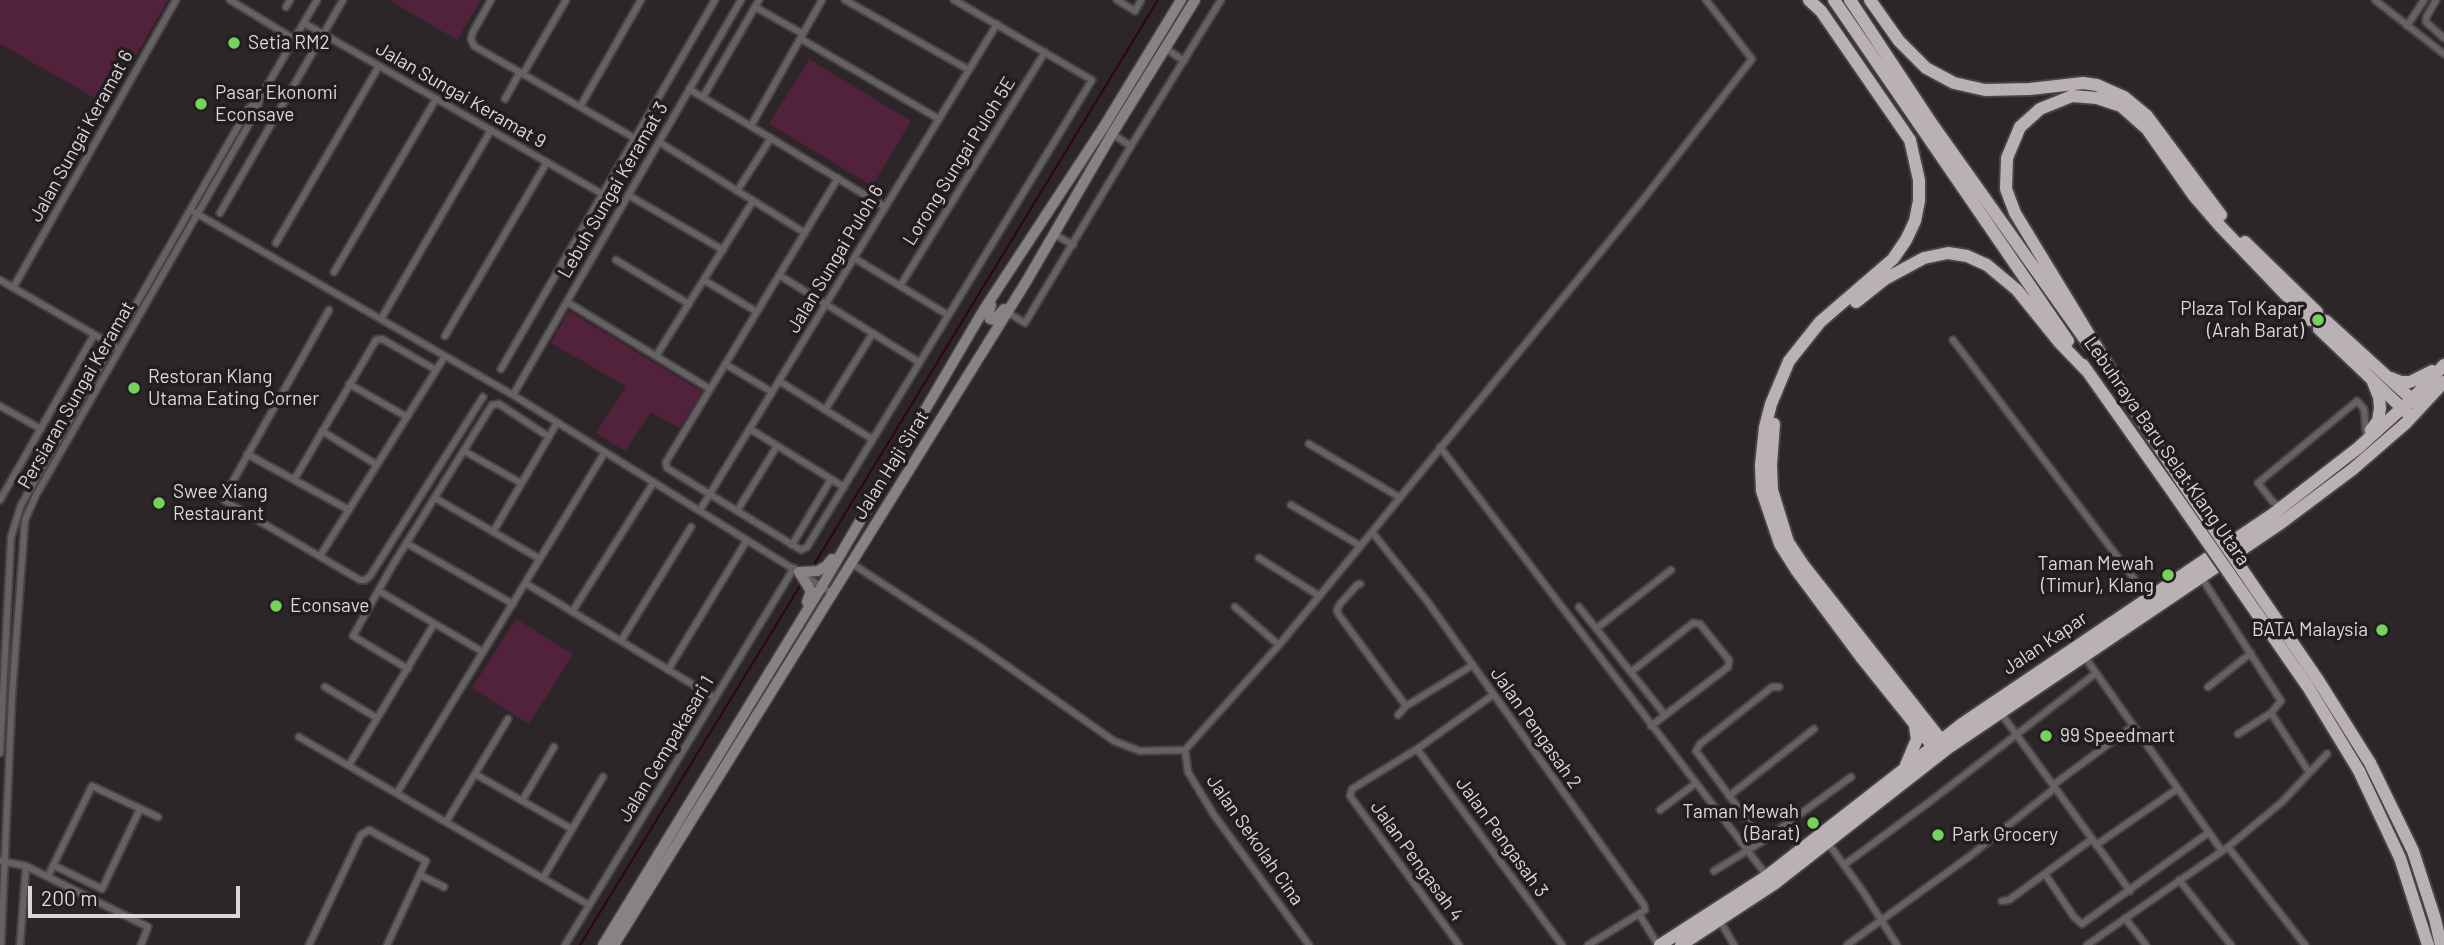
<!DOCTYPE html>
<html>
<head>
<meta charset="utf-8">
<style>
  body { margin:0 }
  #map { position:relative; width:2444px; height:945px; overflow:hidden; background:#2c2629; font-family:Barlow,sans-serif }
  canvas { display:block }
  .scale { position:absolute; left:28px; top:886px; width:212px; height:32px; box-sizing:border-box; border:4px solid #dcd7d9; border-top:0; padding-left:9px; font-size:21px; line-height:24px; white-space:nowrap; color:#dcd7d9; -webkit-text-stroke:5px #231d1f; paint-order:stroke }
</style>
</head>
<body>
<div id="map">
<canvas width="2444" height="945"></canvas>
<div class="scale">200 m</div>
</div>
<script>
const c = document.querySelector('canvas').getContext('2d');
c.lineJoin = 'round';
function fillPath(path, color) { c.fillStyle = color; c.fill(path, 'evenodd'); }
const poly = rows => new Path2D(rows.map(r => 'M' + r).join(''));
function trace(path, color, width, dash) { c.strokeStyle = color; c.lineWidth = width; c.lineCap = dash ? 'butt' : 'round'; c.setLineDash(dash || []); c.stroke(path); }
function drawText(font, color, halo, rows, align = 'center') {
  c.font = font + ' Barlow,sans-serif'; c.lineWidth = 7; c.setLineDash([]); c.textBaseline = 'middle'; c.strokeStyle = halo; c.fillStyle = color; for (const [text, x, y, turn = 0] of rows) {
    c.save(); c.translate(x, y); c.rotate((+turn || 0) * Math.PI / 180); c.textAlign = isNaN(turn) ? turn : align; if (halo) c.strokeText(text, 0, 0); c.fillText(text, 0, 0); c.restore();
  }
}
fillPath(poly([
  [0,0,168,0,107,105,0,44],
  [389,0,481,0,457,40],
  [809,59,911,121,872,186,769,124],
  [569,311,703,392,679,428,651,412,625,451,596,433,626,386,551,343],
  [516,619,573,654,529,724,472,688]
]), '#52213b');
trace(poly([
  [815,563,1158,0],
  [580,945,800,586]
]), '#2e011c', 2);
const street = poly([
  [230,0,294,39],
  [491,0,473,32,471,39,474,46,636,139],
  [845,0,969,70],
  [1117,0,1135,11,1141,0],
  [2375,0,2444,54],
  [2436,0,2426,18,2426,22,2444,38],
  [286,7,290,0],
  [755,7,803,34],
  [304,23,604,195],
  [2407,26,2424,0],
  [801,39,939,119],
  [1165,48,1184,61],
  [523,74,566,0],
  [689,89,885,207],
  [703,97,759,0],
  [505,99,520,72],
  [580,107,641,0],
  [751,126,822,0],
  [1112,134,1131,146,1221,0],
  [659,142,805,233],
  [838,178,666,462,667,468,801,550,807,547,1092,80,954,0],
  [737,191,771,138],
  [628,195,723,250],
  [192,211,513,395,832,593],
  [220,213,343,0],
  [1054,234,1073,245],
  [276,243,379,66],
  [854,258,948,315],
  [616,260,689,304],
  [334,272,436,99],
  [779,275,919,362],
  [0,280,116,347],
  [704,280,757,312],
  [900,286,1045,52],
  [13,288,176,0],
  [567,302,710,389],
  [329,310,224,497,225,501,360,580,365,580,370,576,483,397],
  [1007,312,1025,323,1131,146],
  [381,319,491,130],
  [445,336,547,162],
  [1953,340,2148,597],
  [656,356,753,201],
  [725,364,772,392],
  [501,369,715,0],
  [779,381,872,439],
  [349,384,407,417],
  [513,395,741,0],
  [0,406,41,429],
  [825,410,873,333],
  [750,429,844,487],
  [322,431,377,465],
  [1309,444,1399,497],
  [1440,447,1767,876],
  [464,451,521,483],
  [247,454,349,510],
  [294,480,376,340,382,339,436,370],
  [435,498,540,559],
  [0,500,94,335],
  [1291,505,1359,545],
  [2282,507,2273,502,2258,483,2357,401,2364,409,2366,432],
  [700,510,997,24],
  [737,511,777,446],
  [493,532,557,423],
  [1372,532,1427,601,1644,905,1645,910,1639,914,1658,945],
  [406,543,513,604],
  [792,545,831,479],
  [320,556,445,356],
  [1259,558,1318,595],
  [851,563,983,649,1114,741,1140,751,1185,750,1279,645,1372,532,1642,201,1752,59,1706,0],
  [2201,577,2281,701,2271,713,2238,734],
  [525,583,715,698],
  [1360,584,1357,585,1340,604,1337,610,1339,615,1406,706],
  [379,591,483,652],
  [1235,607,1279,645],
  [1579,607,1665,715],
  [572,612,654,482],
  [1597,628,1671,570],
  [621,641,691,527],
  [2084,656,2222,851],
  [408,669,353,636,391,568,492,405,499,404,549,437],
  [668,670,747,540],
  [1631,672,1693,623,1700,624,1729,660,1728,667,1651,726],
  [325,687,377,718],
  [2208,687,2251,653],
  [2000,712,2130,891],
  [2271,713,2309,772],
  [1398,715,1406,706,1473,665],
  [299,737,589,905],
  [1417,749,1562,945],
  [1185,750,1188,772,1214,815,1309,945],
  [0,753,11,537,21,505,248,109,259,99],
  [349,765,434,624],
  [475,774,572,829],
  [2053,785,2133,726],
  [397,793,605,452],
  [1729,796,1814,729],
  [522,801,554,747],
  [1660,810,1696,783],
  [446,822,508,719],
  [1763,841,1696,751,1700,744,1772,687,1779,687],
  [1828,843,1864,893,1897,945],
  [2096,845,2177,789],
  [2228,847,2305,945],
  [0,861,26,866,148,927,141,945],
  [53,865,102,889,140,809],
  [1844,865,1932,800,2096,673],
  [1714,871,1763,841,1851,777],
  [2045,874,2074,917,2082,924,2208,833],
  [420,875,444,887],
  [48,876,92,786,158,817],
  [543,878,603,777],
  [2179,880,2231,945],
  [2002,901,2009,900,2092,839],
  [2125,918,2146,945],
  [1720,921,1734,945],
  [1,945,12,696,25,520,36,495,256,112,260,98,317,0],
  [20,945,26,866],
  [309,945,361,835,369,830,426,861,387,945],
  [565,945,794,568],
  [1459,945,1350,796,1352,789,1417,749,1493,695],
  [1588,945,1639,914],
  [1847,945,1970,856,2055,788],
  [2087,945,2228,847,2282,802,2327,754]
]);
const secondary = poly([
  [991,305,988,315,990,319,994,320,1004,309],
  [799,572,811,591,807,602],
  [799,572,818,571,826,566,832,559],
  [603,945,822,586,983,311,1103,128,1181,0],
  [614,945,1026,282,1112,134,1195,0]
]);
const highway = poly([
  [1809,0,1821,11,1910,140,1919,180,1919,201,1915,221,1906,240,1893,259,1820,322,1789,361,1771,404,1765,427,1761,465,1762,491,1780,544,1797,571,1861,657,1938,753],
  [1834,0,2068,341],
  [1850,0,1932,124,2089,345],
  [1870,0,1899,41,1926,68,1954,83,1985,90,2030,89,2083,83,2097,85,2124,97,2147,116,2221,215],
  [2245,242,2317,312],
  [1856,302,1885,279,1924,258,1948,253,1967,256,1987,265,2017,290,2059,342,2087,371],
  [2326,321,2416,403],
  [2319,329,2406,412],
  [2083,365,2172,491],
  [2391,378,2401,382,2410,382,2432,371],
  [2138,415,2182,482],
  [2141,420,2015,213,2006,189,2007,158,2020,127,2040,109,2072,96,2097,98,2121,106,2147,129,2194,196,2220,226,2310,320],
  [1774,424,1771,465,1772,490,1788,542,1804,566,1945,745],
  [2371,430,2378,421,2380,408,2379,397,2373,382],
  [2370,763,2413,851,2435,919,2441,945],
  [1906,765,1917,739,1915,726],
  [2359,771,2400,858,2428,945],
  [1660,945,1767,876,1962,724,2273,514,2358,448,2412,399,2444,365],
  [1681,945,1774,884,1948,748,2281,523,2353,469,2406,423,2444,382]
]);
trace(street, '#484245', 10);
trace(secondary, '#484245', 13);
trace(highway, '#484245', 16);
trace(street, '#656263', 6);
trace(secondary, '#878284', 10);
trace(highway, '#bab1b5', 12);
const highwayBridge = poly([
  [2182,482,2318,680,2370,763],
  [2172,491,2308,687,2359,771]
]);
trace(highwayBridge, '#484245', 16, []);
trace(highwayBridge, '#bab1b5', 12);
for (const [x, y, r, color] of [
  [234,43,7,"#75d25b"],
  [201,104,7,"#75d25b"],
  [2318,320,7,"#75d25b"],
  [134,388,7,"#75d25b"],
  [159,503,7,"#75d25b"],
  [2168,575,7,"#75d25b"],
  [276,606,7,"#75d25b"],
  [2382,630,7,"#75d25b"],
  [2046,736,7,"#75d25b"],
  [1813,823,7,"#75d25b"],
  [1938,835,7,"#75d25b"]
]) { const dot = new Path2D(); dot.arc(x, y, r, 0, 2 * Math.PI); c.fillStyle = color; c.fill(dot); trace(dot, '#231d1f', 2.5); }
drawText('19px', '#dcd7d9', '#231d1f', [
  ["Setia RM2",248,43],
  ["Pasar Ekonomi",215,93],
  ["Econsave",215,115],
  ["Plaza Tol Kapar",2304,309,"right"],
  ["(Arah Barat)",2304,331,"right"],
  ["Restoran Klang",148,377],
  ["Utama Eating Corner",148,399],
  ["Swee Xiang",173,492],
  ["Restaurant",173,514],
  ["Taman Mewah",2154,564,"right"],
  ["(Timur), Klang",2154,586,"right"],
  ["Econsave",290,606],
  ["BATA Malaysia",2368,630,"right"],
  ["99 Speedmart",2060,736],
  ["Taman Mewah",1799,812,"right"],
  ["(Barat)",1799,834,"right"],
  ["Park Grocery",1952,835]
], 'left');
drawText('19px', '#dcd7d9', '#231d1f', [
  ["Jalan Sungai Keramat 9",461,95,30],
  ["Jalan Sungai Keramat 6",81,136,-61],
  ["Lorong Sungai Puloh 5E",959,161,-58],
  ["Lebuh Sungai Keramat 3",613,190,-60],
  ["Jalan Sungai Puloh 6",835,259,-59],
  ["Persiaran Sungai Keramat",76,395,-60],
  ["Lebuhraya Baru Selat Klang Utara",2167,451,55],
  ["Jalan Haji Sirat",891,465,-58],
  ["Jalan Kapar",2045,643,-34],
  ["Jalan Pengasah 2",1536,728,55],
  ["Jalan Cempakasari 1",666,749,-59],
  ["Jalan Pengasah 3",1502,837,54],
  ["Jalan Sekolah Cina",1255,840,55],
  ["Jalan Pengasah 4",1417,861,54]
]);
</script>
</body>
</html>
